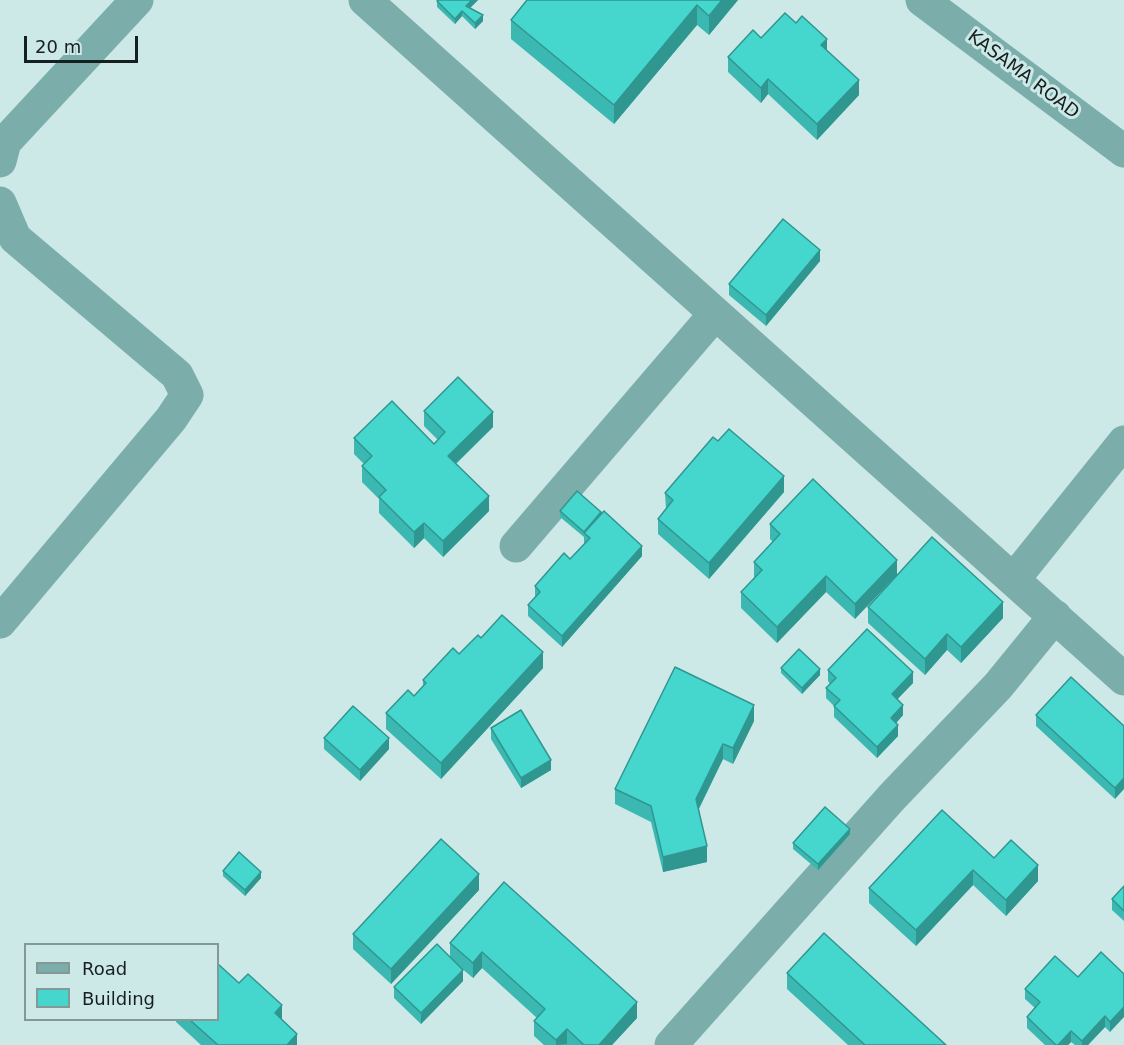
<!DOCTYPE html>
<html>
<head>
<meta charset="utf-8">
<style>
  body { margin:0 }
  #map { position:relative; width:1124px; height:1045px; overflow:hidden; background:#cde9e7; font-family:"DejaVu Sans",sans-serif }
  canvas { display:block }
  .legend { position:absolute; left:24px; top:943px; width:195px; height:78px; box-sizing:border-box; background:#cde9e7; border:2px solid #849997; margin:0; padding:8px 10px; list-style:none; font-size:18px; color:#16201f }
  .legend li { display:flex; align-items:center; gap:12px; height:30px }
  .legend b { width:30px; border:2px solid #849997 }
  .scale { position:absolute; left:24px; top:36px; width:114px; height:27px; box-sizing:border-box; border:3px solid #16201f; border-top:0; padding-left:8px; font-size:18px; line-height:21px; white-space:nowrap; color:#16201f; -webkit-text-stroke:4px #cde9e7; paint-order:stroke }
</style>
</head>
<body>
<div id="map">
<canvas width="1124" height="1045"></canvas>
<ul class="legend">
<li><b style="height:8px;background:#7baeab"></b>Road</li>
<li><b style="height:16px;background:#45d6ce"></b>Building</li>
</ul>
<div class="scale">20 m</div>
</div>
<script>
const c = document.querySelector('canvas').getContext('2d');
c.lineJoin = 'round';
const poly = rows => new Path2D(rows.map(r => 'M' + r).join(''));
function trace(path, color, width, dash) { c.strokeStyle = color; c.lineWidth = width; c.lineCap = dash ? 'butt' : 'round'; c.setLineDash(dash || []); c.stroke(path); }
function fillPath(path, color) { c.fillStyle = color; c.fill(path, 'evenodd'); }
function drawText(font, color, halo, rows, align = 'center') {
  c.font = font + ' "DejaVu Sans",sans-serif'; c.lineWidth = 6; c.setLineDash([]); c.textBaseline = 'middle'; c.strokeStyle = halo; c.fillStyle = color; for (const [text, x, y, turn = 0] of rows) {
    c.save(); c.translate(x, y); c.rotate((+turn || 0) * Math.PI / 180); c.textAlign = isNaN(turn) ? turn : align; if (halo) c.strokeText(text, 0, 0); c.fillText(text, 0, 0); c.restore();
  }
}
trace(poly([
  [365,0,1124,679],
  [0,161,5,142,137,0],
  [0,203,15,238,177,375,187,395,171,419,0,622],
  [516,546,715,314],
  [1014,579,1124,442],
  [671,1045,892,797,998,686,1055,616]
]), '#7baeab', 33);
trace(poly([
  [922,0,1124,151]
]), '#7baeab', 33);
fillPath(poly([
  [438,0,478,0,470,8,483,21,475,29,462,16,455,24,437,7,437,1],
  [527,0,738,0,709,35,697,25,614,124,511,39,511,20],
  [796,23,827,50,859,95,817,140,768,94,761,103,728,72,728,57],
  [820,261,766,326,729,295,729,284],
  [424,411,493,427,456,464,489,511,443,557,424,538,414,548,379,513,379,499,362,482,362,466,364,464,354,454,354,438,434,444,438,440,424,426],
  [718,441,784,492,709,579,658,534,658,519,666,509,665,493],
  [560,511,642,556,562,647,528,616,528,605,535,597,535,586,570,559,584,544,584,537,560,517],
  [770,524,897,560,855,619,826,592,777,643,741,608,741,592,755,578,754,578,754,562,773,542,770,539],
  [868,607,1003,618,961,663,947,650,925,675,868,623],
  [481,638,543,668,441,779,386,729,386,713,414,696,423,686,423,680],
  [781,668,820,675,802,694,781,673],
  [828,670,913,683,897,699,903,715,896,723,898,736,877,758,834,717,834,706,826,698,826,688,830,684,828,681],
  [1036,715,1124,726,1115,799,1036,726],
  [754,721,733,764,723,759,699,809,707,862,663,872,651,822,615,804,615,789],
  [491,728,551,770,521,788,491,739],
  [324,738,389,749,360,781,324,749],
  [850,834,818,870,793,849,793,843],
  [994,858,1038,881,1006,916,973,885,916,946,869,903,869,888],
  [223,871,261,878,245,896,223,876],
  [504,882,637,1018,612,1045,544,1045,534,1036,534,1021,537,1018,482,968,473,978,460,967,463,981,421,1024,394,998,394,987,450,957,450,943],
  [1124,886,1124,921,1112,910,1112,899],
  [479,890,391,984,353,949,353,934],
  [787,973,946,1045,848,1045,787,989],
  [1124,974,1110,1032,1105,1027,1088,1045,1075,1045,1071,1042,1068,1045,1045,1045,1027,1028,1027,1017,1035,1008,1025,999,1025,989,1078,977],
  [176,1020,282,1020,297,1045,201,1045,176,1022]
]), '#3bb8b1');
fillPath(poly([
  [472,0,478,0,466,12,466,6],
  [722,0,738,0,709,35,709,16],
  [697,5,697,25,614,124,614,105],
  [462,11,462,16,455,24,455,19],
  [483,15,483,21,475,29,475,23],
  [827,39,827,54,821,45],
  [768,79,768,94,761,103,761,88],
  [859,80,859,95,817,140,817,124],
  [820,250,820,261,766,326,766,315],
  [493,412,493,427,448,471,448,456],
  [784,476,784,492,709,579,709,563],
  [489,496,489,511,443,557,443,541],
  [424,523,424,538,414,548,414,532],
  [642,546,642,556,562,647,562,636],
  [897,560,897,575,855,619,855,604],
  [826,576,826,592,777,643,777,627],
  [1003,602,1003,618,961,663,961,647],
  [947,634,947,650,925,675,925,659],
  [543,652,543,668,441,779,441,763],
  [820,669,820,675,802,694,802,688],
  [913,672,913,683,892,705,892,694],
  [754,705,754,721,733,764,733,748],
  [903,705,903,715,891,729,891,718],
  [898,725,898,736,877,758,877,747],
  [389,738,389,749,360,781,360,770],
  [723,744,723,759,696,814,696,799],
  [551,760,551,770,521,788,521,778],
  [1124,778,1124,789,1115,799,1115,788],
  [850,829,850,834,818,870,818,864],
  [707,846,707,862,663,872,663,857],
  [1038,865,1038,881,1006,916,1006,900],
  [973,870,973,885,916,946,916,930],
  [261,872,261,878,245,896,245,890],
  [479,874,479,890,391,984,391,969],
  [482,952,482,968,473,978,473,963],
  [463,970,463,981,421,1024,421,1013],
  [637,1002,637,1018,612,1045,599,1045],
  [282,1005,282,1021,275,1013],
  [1124,1007,1124,1017,1110,1032,1110,1022],
  [1105,1016,1105,1027,1088,1045,1082,1045,1082,1041],
  [567,1029,567,1044,556,1045,556,1040],
  [1071,1031,1071,1042,1068,1045,1058,1045],
  [297,1034,297,1045,287,1045]
]), '#309690');
const building = poly([
  [438,0,472,0,466,6,483,15,475,23,462,11,455,19,437,1,438,0],
  [527,0,722,0,709,16,697,5,614,105,511,20,527,0],
  [785,13,796,23,802,16,827,39,821,45,859,80,817,124,768,79,761,88,728,57,753,30,761,38,785,13],
  [783,219,820,250,766,315,729,284,783,219],
  [458,377,493,412,448,456,489,496,443,541,424,523,414,532,379,497,386,490,362,466,372,456,354,438,392,401,434,444,445,432,424,411,458,377],
  [729,429,784,476,709,563,658,519,673,500,665,493,713,437,718,441,729,429],
  [813,479,897,560,855,604,826,576,777,627,741,592,762,570,754,562,780,534,770,524,813,479],
  [577,491,601,512,584,532,560,511,577,491],
  [604,511,642,546,562,636,528,605,540,592,535,586,564,553,570,559,590,538,584,533,604,511],
  [932,537,1003,602,961,647,947,634,925,659,868,607,932,537],
  [502,615,543,652,441,763,386,713,408,690,414,696,426,683,423,680,453,648,459,654,478,635,481,638,502,615],
  [867,629,913,672,892,694,903,705,891,718,898,725,877,747,834,706,840,700,826,688,836,678,828,670,867,629],
  [799,649,820,669,802,688,781,668,799,649],
  [675,667,754,705,733,748,723,744,696,799,707,846,663,857,651,806,615,789,675,667],
  [1071,677,1124,726,1124,778,1115,788,1036,715,1071,677],
  [353,706,389,738,360,770,324,738,353,706],
  [521,710,551,760,521,778,491,728,521,710],
  [825,807,850,829,818,864,793,843,825,807],
  [942,810,994,858,1011,840,1038,865,1006,900,973,870,916,930,869,888,942,810],
  [441,839,479,874,391,969,353,934,441,839],
  [239,852,261,872,245,890,223,871,239,852],
  [504,882,637,1002,599,1045,584,1045,567,1029,556,1040,534,1021,545,1009,482,952,473,963,450,943,504,882],
  [1124,886,1124,911,1112,899,1124,886],
  [824,933,946,1045,865,1045,787,973,824,933],
  [437,944,463,970,421,1013,394,987,437,944],
  [1101,952,1124,974,1124,1007,1110,1022,1105,1016,1082,1041,1071,1031,1058,1045,1056,1045,1027,1017,1040,1002,1025,989,1055,956,1078,977,1101,952],
  [218,964,239,983,248,974,282,1005,275,1013,297,1034,287,1045,218,1045,190,1020,218,1020,218,964]
]);
fillPath(building, '#45d6ce');
trace(building, '#309690', 1.5);
drawText('18px', '#16201f', '#cde9e7', [
  ["KASAMA ROAD",1023,75,37]
]);
</script>
</body>
</html>
